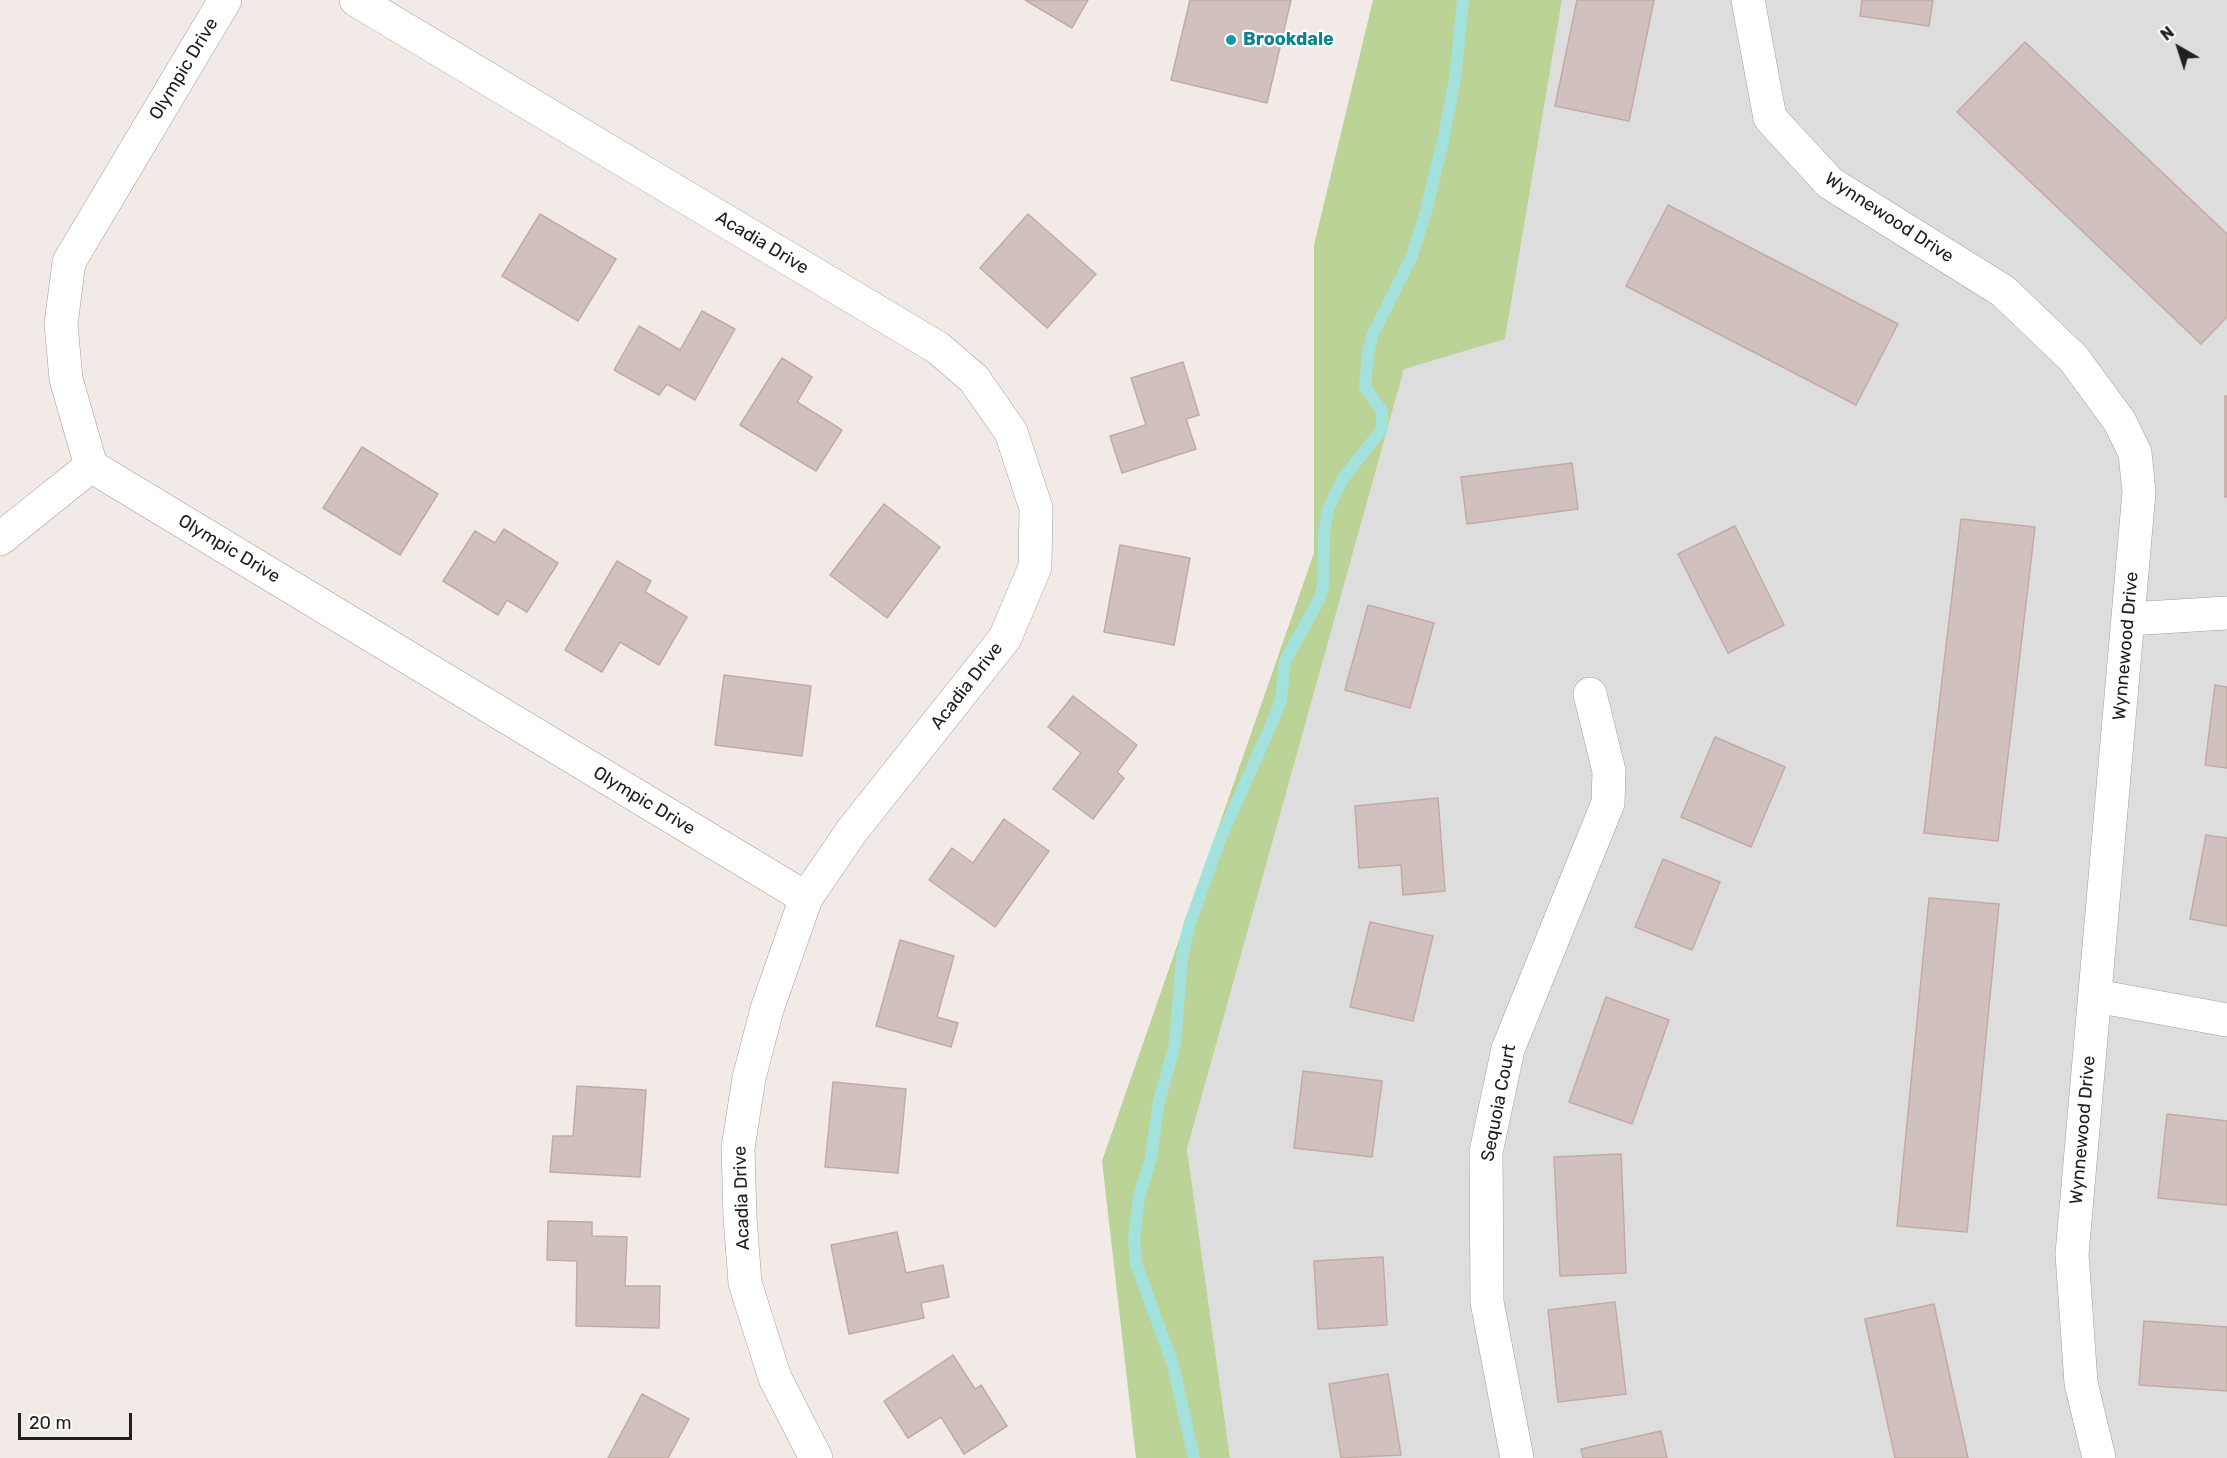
<!DOCTYPE html>
<html>
<head>
<meta charset="utf-8">
<style>
  body { margin:0 }
  #map { position:relative; width:2227px; height:1458px; overflow:hidden; background:#f1eae6; font-family:Rubik,sans-serif }
  canvas { display:block }
  .north { position:absolute; left:2149px; top:18px; width:60px; height:60px; -webkit-text-stroke:4px #fff; paint-order:stroke; rotate:321deg; font-size:16px; font-weight:700; line-height:24px; text-align:center; color:#202020 }
  .north::after { content:''; display:block; margin:auto; width:21px; height:27px; background:#202020; clip-path:polygon(50% 0,100% 100%,50% 72%,0 100%) }
  .scale { position:absolute; left:18px; top:1413px; width:114px; height:27px; box-sizing:border-box; border:3px solid #202020; border-top:0; padding-left:8px; font-size:18px; line-height:21px; white-space:nowrap; color:#202020; -webkit-text-stroke:4px #fff; paint-order:stroke }
</style>
</head>
<body>
<div id="map">
<canvas width="2227" height="1458"></canvas>
<div class="north">N</div>
<div class="scale">20 m</div>
</div>
<script>
const c = document.querySelector('canvas').getContext('2d');
c.lineJoin = 'round';
function fillPath(path, color) { c.fillStyle = color; c.fill(path, 'evenodd'); }
const poly = rows => new Path2D(rows.map(r => 'M' + r).join(''));
function trace(path, color, width, dash) { c.strokeStyle = color; c.lineWidth = width; c.lineCap = dash ? 'butt' : 'round'; c.setLineDash(dash || []); c.stroke(path); }
function drawText(font, color, halo, rows, align = 'center') {
  c.font = font + ' Rubik,sans-serif'; c.lineWidth = 4.5; c.setLineDash([]); c.textBaseline = 'middle'; c.strokeStyle = halo; c.fillStyle = color; for (const [text, x, y, turn = 0] of rows) {
    c.save(); c.translate(x, y); c.rotate((+turn || 0) * Math.PI / 180); c.textAlign = isNaN(turn) ? turn : align; if (halo) c.strokeText(text, 0, 0); c.fillText(text, 0, 0); c.restore();
  }
}
fillPath(poly([
  [1562,0,2227,0,2227,1458,1230,1458,1187,1149,1404,368,1505,338]
]), '#dedddd');
fillPath(poly([
  [1373,0,1562,0,1505,339,1404,369,1187,1149,1230,1458,1136,1458,1102,1161,1314,553,1314,245]
]), '#bcd398');
trace(poly([
  [1194,1458,1173,1365,1136,1263,1134,1240,1139,1197,1151,1158,1158,1106,1175,1043,1182,958,1189,926,1219,842,1276,714,1281,699,1285,661,1319,600,1323,586,1324,533,1328,509,1342,480,1382,429,1382,411,1365,387,1368,353,1373,334,1412,256,1426,211,1443,141,1455,78,1463,0]
]), '#a3e2dc', 12);
const building = poly([
  [1025,0,1088,0,1072,28,1025,0],
  [1190,0,1291,0,1267,103,1171,80,1190,0],
  [1577,0,1654,0,1629,121,1555,106,1577,0],
  [1862,0,1933,0,1929,26,1860,16,1862,0],
  [2025,42,2227,234,2227,317,2201,344,1957,112,2025,42],
  [1668,205,1898,324,1856,405,1626,286,1668,205],
  [540,214,616,259,578,321,502,276,540,214],
  [1028,214,1096,274,1047,328,980,268,1028,214],
  [702,311,735,329,695,400,667,384,659,395,614,370,639,326,680,350,702,311],
  [782,358,812,377,797,402,842,430,816,471,740,425,782,358],
  [1183,362,1199,415,1186,419,1196,449,1122,473,1110,436,1146,425,1131,378,1183,362],
  [2225,396,2227,396,2227,497,2225,497,2225,396],
  [362,447,438,494,400,555,323,508,362,447],
  [1572,463,1578,509,1467,524,1461,477,1572,463],
  [884,504,940,547,887,618,830,575,884,504],
  [1961,519,2035,527,1998,841,1924,833,1961,519],
  [1735,526,1784,625,1728,653,1678,554,1735,526],
  [504,529,558,563,527,612,507,600,498,615,443,581,475,531,495,543,504,529],
  [1120,545,1190,558,1174,645,1104,632,1120,545],
  [617,561,651,581,645,592,687,617,659,665,620,642,602,672,565,650,617,561],
  [1368,605,1434,623,1410,708,1345,690,1368,605],
  [724,675,811,686,802,756,715,745,724,675],
  [2215,685,2227,687,2227,768,2205,765,2215,685],
  [1073,696,1137,745,1117,772,1124,778,1093,819,1053,789,1081,753,1048,727,1073,696],
  [1715,737,1785,767,1751,847,1681,817,1715,737],
  [1438,798,1445,891,1403,895,1401,865,1359,868,1355,806,1438,798],
  [1004,819,1049,851,995,927,929,880,952,848,973,863,1004,819],
  [2206,835,2227,838,2227,926,2190,919,2206,835],
  [1663,859,1720,882,1692,950,1635,927,1663,859],
  [1929,898,1999,904,1967,1232,1897,1226,1929,898],
  [1370,922,1433,936,1413,1021,1350,1007,1370,922],
  [900,940,954,956,937,1017,958,1023,951,1047,876,1026,900,940],
  [1606,997,1669,1020,1632,1124,1569,1102,1606,997],
  [1303,1071,1382,1081,1372,1157,1294,1148,1303,1071],
  [833,1082,906,1089,898,1173,825,1167,833,1082],
  [577,1086,646,1090,640,1177,550,1172,553,1136,573,1136,577,1086],
  [2167,1114,2227,1121,2227,1205,2158,1198,2167,1114],
  [1621,1154,1626,1273,1560,1276,1554,1157,1621,1154],
  [548,1221,592,1222,592,1236,627,1237,625,1286,660,1286,659,1328,576,1326,577,1261,547,1260,548,1221],
  [897,1232,906,1273,943,1265,949,1297,921,1303,924,1318,849,1334,831,1245,897,1232],
  [1383,1257,1387,1325,1318,1329,1314,1261,1383,1257],
  [1615,1302,1626,1394,1558,1402,1548,1310,1615,1302],
  [1934,1304,1968,1458,1895,1458,1865,1319,1934,1304],
  [2144,1321,2227,1327,2227,1391,2139,1385,2144,1321],
  [953,1355,975,1389,981,1385,1007,1426,964,1454,941,1417,908,1438,884,1401,953,1355],
  [1388,1374,1401,1455,1341,1458,1329,1384,1388,1374],
  [642,1394,689,1419,668,1458,608,1458,642,1394],
  [1661,1431,1667,1458,1583,1458,1581,1449,1661,1431]
]);
fillPath(building, '#d1c1be');
trace(building, '#c4aaa7', 1.5);
const street = poly([
  [225,0,69,262,61,324,66,379,91,466,806,898],
  [356,0,938,348,974,379,1011,432,1036,508,1035,567,1005,638,851,832,806,898,767,1009,749,1078,738,1148,740,1217,745,1283,775,1378,816,1458],
  [1748,0,1770,118,1830,183,2003,291,2074,359,2120,422,2135,453,2139,492,2072,1254,2081,1383,2099,1458],
  [0,539,91,466],
  [2129,619,2227,613],
  [2096,996,2227,1020],
  [1517,1458,1487,1302,1486,1152,1508,1049,1608,803,1609,771,1590,694]
]);
trace(street, '#a1a1a1', 34);
trace(street, '#fff', 33);
for (const [x, y, r, color] of [
  [1231,40,6,"#0f9aa8"]
]) { const dot = new Path2D(); dot.arc(x, y, r, 0, 2 * Math.PI); c.fillStyle = color; c.fill(dot); trace(dot, '#fff', 2); }
drawText('bold 18px', '#0d838f', '#fff', [
  ["Brookdale",1243,40]
], 'left');
drawText('18px', '#202020', '#fff', [
  ["Olympic Drive",184,69,-59],
  ["Wynnewood Drive",1889,218,33],
  ["Acadia Drive",762,243,31],
  ["Olympic Drive",229,549,31],
  ["Wynnewood Drive",2126,646,-85],
  ["Acadia Drive",967,686,-52],
  ["Olympic Drive",644,801,31],
  ["Sequoia Court",1499,1103,-79],
  ["Wynnewood Drive",2083,1130,-85],
  ["Acadia Drive",742,1198,-92]
]);
</script>
</body>
</html>
